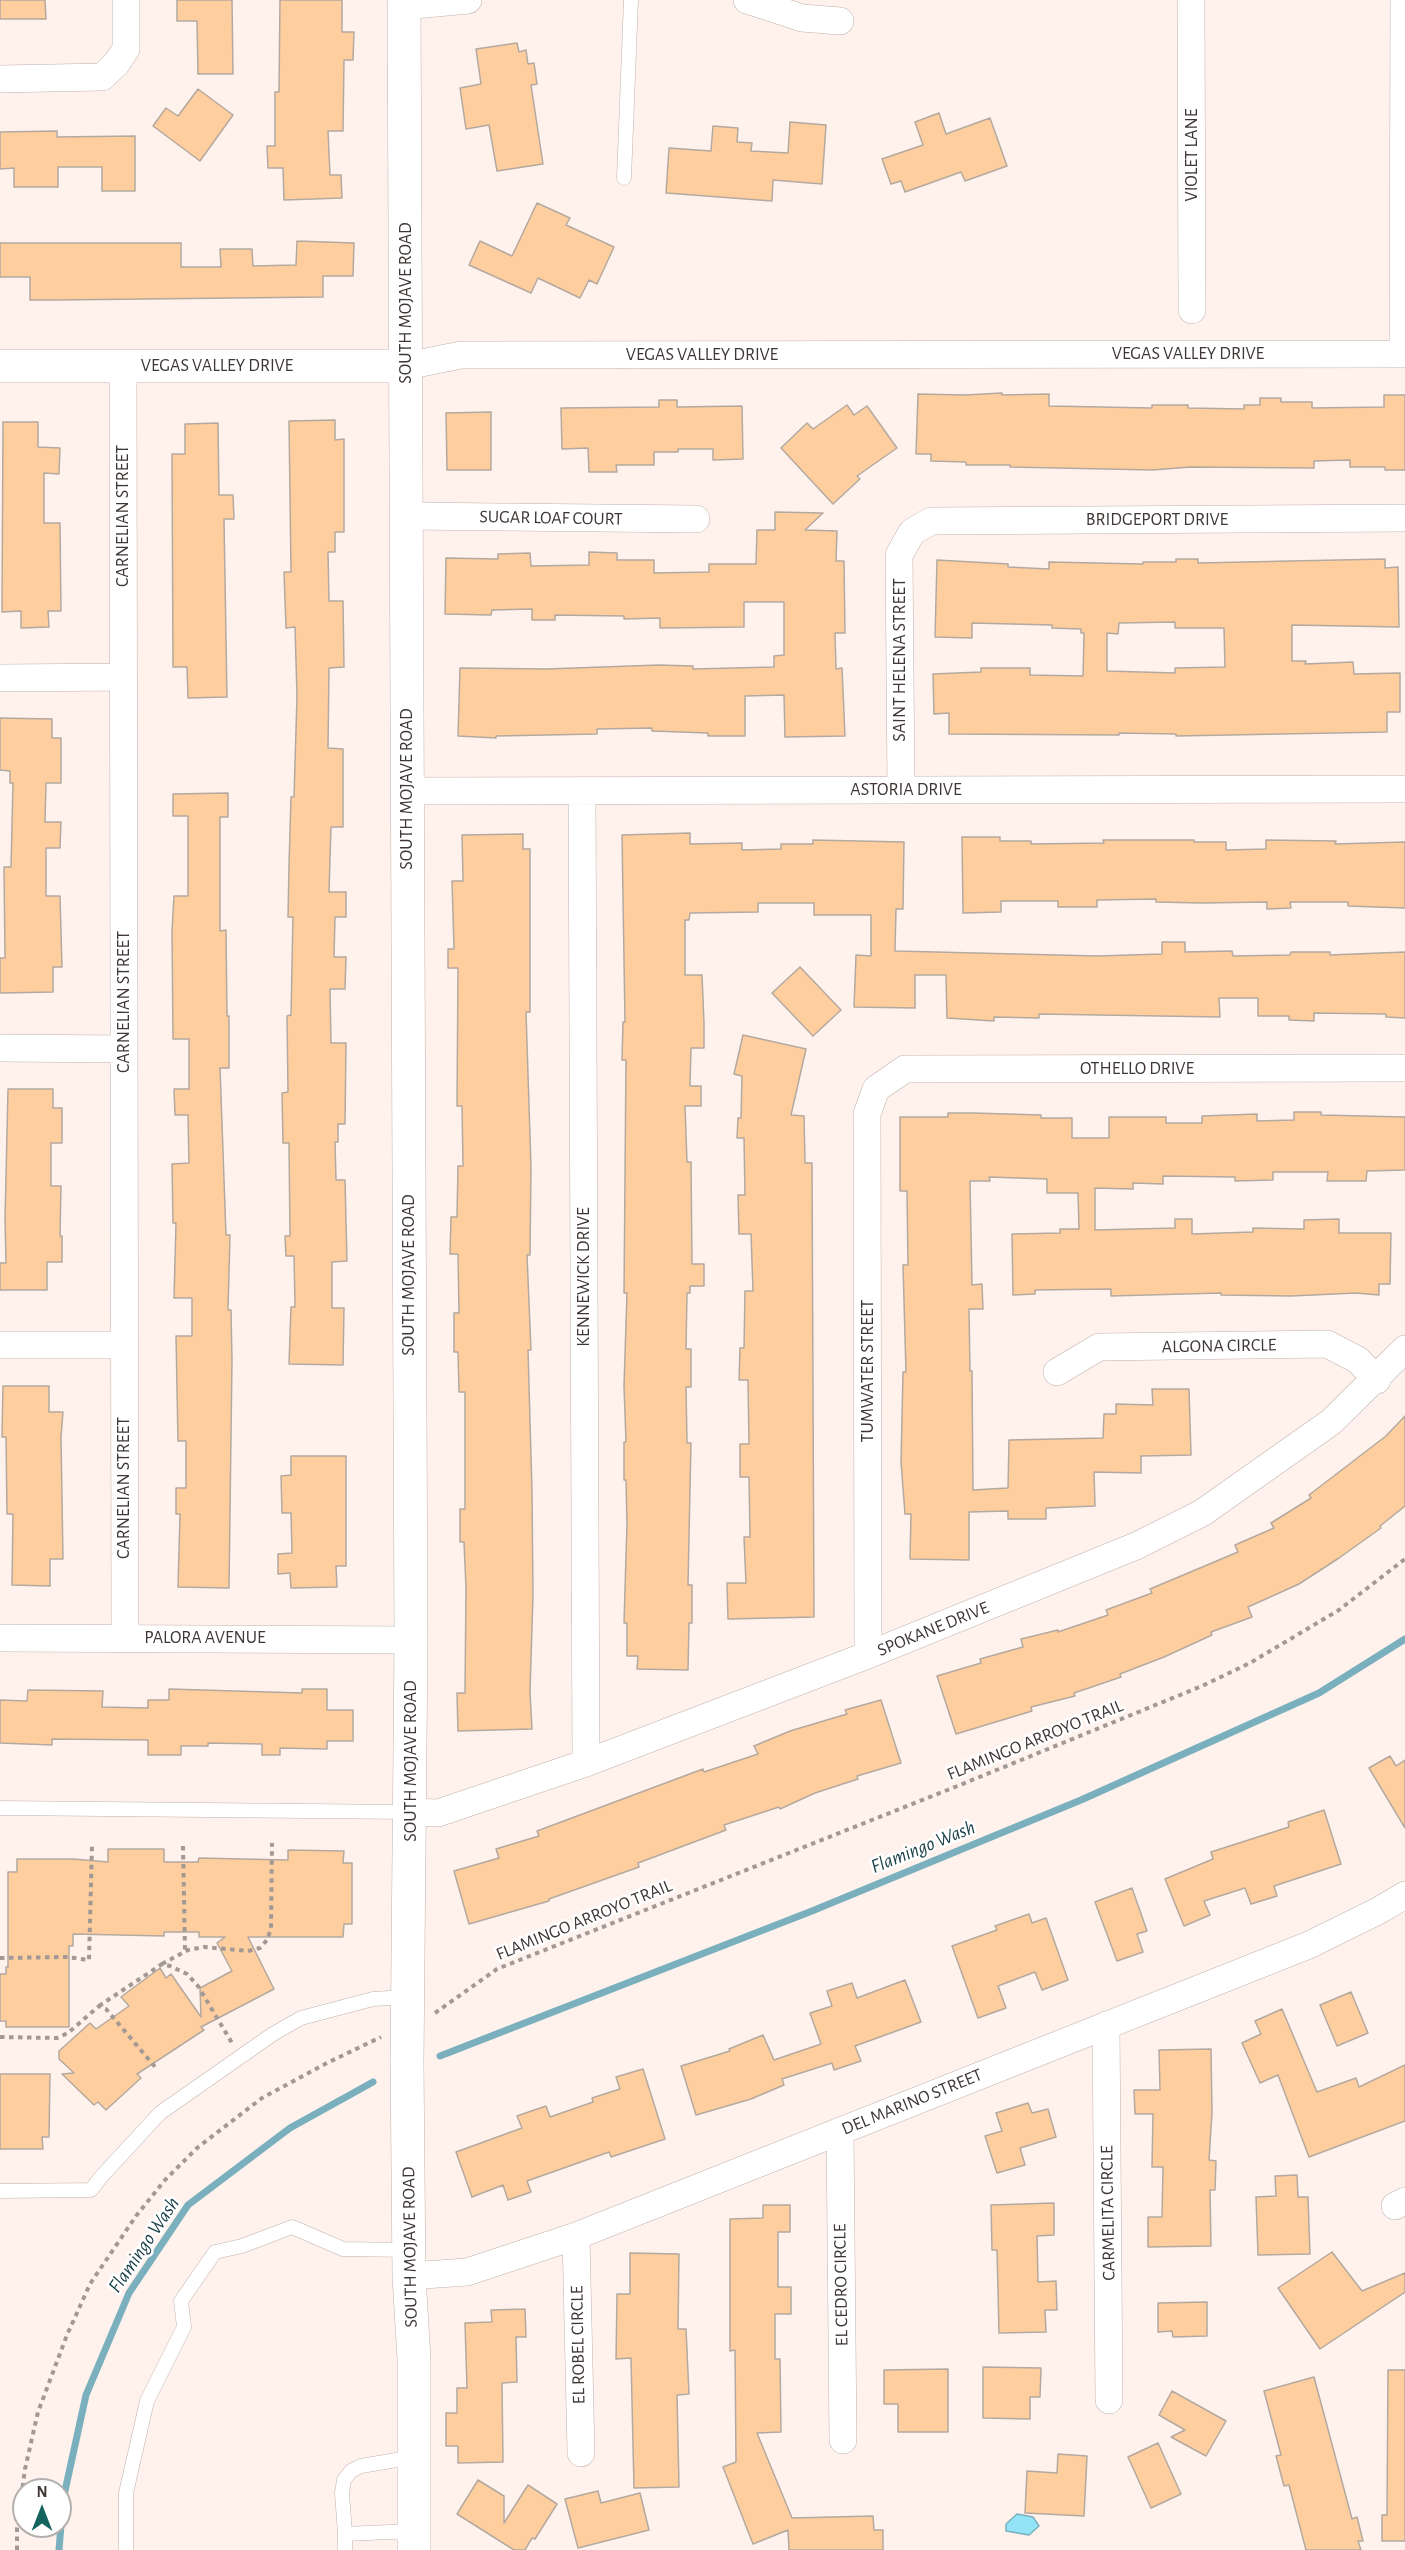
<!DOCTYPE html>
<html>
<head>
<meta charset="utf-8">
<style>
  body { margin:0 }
  #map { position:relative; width:1405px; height:2550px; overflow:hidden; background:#fff2ed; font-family:"Alegreya Sans",sans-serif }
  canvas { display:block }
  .north { position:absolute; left:12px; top:2478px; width:60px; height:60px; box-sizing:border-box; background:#fff; border:2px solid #b2afae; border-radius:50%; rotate:0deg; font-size:16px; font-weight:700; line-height:24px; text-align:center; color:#3e3735 }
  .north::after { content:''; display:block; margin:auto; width:21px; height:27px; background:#16645f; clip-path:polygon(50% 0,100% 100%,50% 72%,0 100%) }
</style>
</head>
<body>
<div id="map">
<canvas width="1405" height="2550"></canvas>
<div class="north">N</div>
</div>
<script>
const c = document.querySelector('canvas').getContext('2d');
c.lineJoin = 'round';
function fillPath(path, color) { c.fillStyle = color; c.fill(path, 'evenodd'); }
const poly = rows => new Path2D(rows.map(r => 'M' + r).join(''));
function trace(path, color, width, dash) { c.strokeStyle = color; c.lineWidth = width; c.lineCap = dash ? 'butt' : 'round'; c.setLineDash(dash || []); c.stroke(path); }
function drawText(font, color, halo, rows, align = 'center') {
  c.font = font + ' "Alegreya Sans",sans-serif'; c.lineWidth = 5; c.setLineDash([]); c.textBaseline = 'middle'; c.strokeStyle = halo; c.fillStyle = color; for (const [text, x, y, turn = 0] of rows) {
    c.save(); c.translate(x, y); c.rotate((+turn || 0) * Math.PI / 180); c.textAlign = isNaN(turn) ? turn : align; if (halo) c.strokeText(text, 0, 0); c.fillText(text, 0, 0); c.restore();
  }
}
const water = poly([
  [1017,2514,1033,2517,1039,2526,1029,2535,1006,2531,1006,2524,1017,2514]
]);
fillPath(water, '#94e4f7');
trace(water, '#7ab0bd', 1.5);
trace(poly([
  [440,2056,812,1911,1081,1800,1319,1693,1405,1639],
  [59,2550,63,2500,86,2395,129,2293,188,2205,290,2128,373,2082]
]), '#7ab0bd', 7);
const building = poly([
  [0,0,45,0,46,19,0,19,0,0],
  [177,0,232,0,233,74,198,74,197,21,177,21,177,0],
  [280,0,342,0,342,32,354,32,353,60,344,60,343,131,328,131,330,175,341,175,342,198,284,200,283,168,268,168,267,146,275,146,275,92,279,92,280,0],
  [517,43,519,52,526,50,528,64,534,63,537,84,531,85,543,164,497,171,489,125,466,129,460,88,481,84,476,49,517,43],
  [198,89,233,115,200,161,153,126,166,108,178,116,198,89],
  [939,113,946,134,990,118,1007,166,965,181,961,172,905,192,901,181,891,184,882,159,923,145,915,122,939,113],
  [790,122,826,125,822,184,773,180,772,201,666,193,669,148,711,151,713,126,738,128,737,142,752,143,751,151,788,153,790,122],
  [57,131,57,137,135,136,135,191,102,191,102,167,58,167,58,187,14,187,14,168,0,169,0,132,57,131],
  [537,203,570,218,566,225,614,247,597,284,589,280,580,298,538,278,531,293,469,265,480,241,512,256,537,203],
  [297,241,354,243,353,276,323,276,323,297,57,300,30,300,30,277,0,277,0,243,181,243,181,267,221,267,220,249,252,249,253,266,296,265,297,241],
  [1002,393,1002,395,1049,394,1049,406,1152,408,1152,405,1188,405,1188,408,1244,409,1244,405,1260,405,1260,398,1281,398,1281,402,1312,402,1312,408,1384,407,1384,395,1405,395,1405,470,1385,470,1385,467,1350,467,1350,460,1314,461,1314,468,1190,467,1153,470,1010,467,1010,465,966,465,966,462,931,461,931,454,916,454,918,394,965,395,1002,393],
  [659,400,677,400,677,407,742,406,743,459,713,460,713,449,678,449,678,452,654,452,654,465,616,465,617,472,589,472,588,448,562,449,561,408,659,407,659,400],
  [847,405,854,415,867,406,897,448,857,476,860,479,833,504,781,448,807,423,813,429,847,405],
  [491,412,491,470,447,470,446,413,491,412],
  [335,420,335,440,344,439,344,532,335,532,335,552,328,552,329,601,343,601,344,667,329,668,328,748,343,749,343,827,331,827,329,892,346,892,346,917,335,917,334,957,346,957,345,989,330,989,331,1043,346,1043,345,1124,338,1124,338,1142,335,1142,336,1180,345,1180,347,1261,332,1262,332,1308,344,1308,343,1365,289,1364,291,1307,295,1307,294,1256,286,1256,285,1236,290,1236,289,1143,283,1143,282,1093,288,1092,287,1016,291,1015,293,917,288,917,289,865,291,797,294,797,297,696,295,627,286,628,284,572,291,572,289,421,335,420],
  [3,422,38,422,38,447,60,448,59,474,44,473,44,523,60,523,61,611,48,611,49,627,21,628,21,611,2,612,3,422],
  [218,423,219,495,233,495,234,519,224,519,227,697,188,698,187,667,173,667,172,454,185,454,185,424,218,423],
  [775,512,823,513,805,530,837,531,836,561,844,561,845,633,835,633,836,669,842,668,845,736,785,737,784,695,745,696,745,736,708,736,708,733,652,731,652,728,597,729,597,734,496,736,496,738,458,736,460,668,546,669,659,665,693,666,693,669,774,667,774,656,784,655,784,602,744,602,744,627,660,628,660,618,624,619,624,616,555,615,555,620,532,620,532,609,492,610,491,615,445,614,446,558,498,559,498,554,530,553,531,566,589,565,589,552,617,553,617,560,654,560,654,573,709,572,709,564,756,564,757,530,775,530,775,512],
  [1176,559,1198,559,1198,563,1385,559,1385,568,1398,567,1399,627,1292,625,1292,661,1306,661,1305,664,1353,662,1354,674,1400,673,1400,712,1387,712,1387,732,1176,736,1176,734,1119,733,1119,735,949,734,949,713,934,714,933,674,981,672,981,668,1030,668,1030,675,1083,676,1084,633,1081,633,1081,629,1052,628,1052,625,972,623,972,638,935,637,937,560,1008,564,1008,567,1049,569,1049,562,1143,564,1143,562,1176,562,1176,559],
  [1175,622,1175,628,1224,628,1225,667,1175,668,1175,673,1107,671,1107,633,1118,634,1119,623,1175,622],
  [0,718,52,719,52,738,61,738,61,783,46,783,45,822,61,822,60,848,46,848,46,896,60,896,62,967,53,967,53,992,0,993,0,958,5,958,4,867,11,867,13,783,10,783,10,771,0,770,0,718],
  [228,793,228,817,220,817,220,931,226,930,227,1016,229,1016,229,1068,220,1068,226,1235,230,1235,228,1310,231,1310,232,1360,229,1588,178,1587,180,1514,176,1514,176,1488,186,1488,186,1441,178,1441,176,1336,192,1336,192,1298,174,1298,176,1223,173,1223,172,1164,189,1163,188,1115,175,1115,174,1089,189,1089,189,1039,173,1039,172,931,174,896,188,896,188,816,173,816,173,794,228,793],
  [690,833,690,844,742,843,742,850,781,849,781,844,813,844,813,840,904,842,903,909,896,909,895,951,1097,956,1162,954,1162,942,1185,942,1185,952,1232,951,1233,956,1290,955,1291,952,1330,952,1330,955,1405,952,1405,1018,1386,1017,1386,1014,1314,1013,1314,1021,1289,1020,1289,1016,1258,1016,1258,998,1219,998,1220,1017,1039,1014,1039,1018,994,1017,994,1021,947,1018,946,975,915,975,915,1008,854,1007,856,955,871,956,871,915,814,915,814,903,758,903,758,912,690,913,689,920,685,920,685,975,702,975,704,1023,704,1048,691,1048,690,1086,701,1086,701,1106,685,1106,687,1162,691,1162,692,1264,704,1264,704,1286,690,1286,690,1293,687,1293,686,1349,691,1349,691,1387,686,1387,687,1443,691,1443,688,1585,692,1585,692,1623,689,1623,688,1670,637,1669,638,1656,627,1656,627,1623,624,1623,627,1523,626,1480,624,1480,624,1442,626,1442,624,1386,627,1293,624,1293,626,1060,622,1060,623,1022,625,1022,622,835,690,833],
  [523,834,523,849,530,849,530,1012,526,1012,531,1167,530,1255,527,1255,531,1350,528,1350,532,1491,533,1595,530,1692,532,1729,458,1731,457,1693,465,1693,466,1588,464,1542,460,1542,460,1509,465,1509,465,1392,459,1392,458,1352,454,1352,454,1313,459,1313,458,1254,450,1254,451,1217,457,1217,458,1166,463,1166,462,1106,457,1106,458,968,448,968,448,949,454,949,452,881,463,881,462,835,523,834],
  [962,837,1000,837,1000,841,1031,841,1031,844,1104,843,1103,840,1194,840,1194,842,1226,842,1226,850,1266,849,1266,840,1336,841,1335,844,1405,842,1405,908,1348,906,1348,902,1290,902,1291,908,1267,909,1267,902,1202,903,1156,902,1156,899,1097,900,1097,907,1058,907,1058,901,1001,901,1001,912,963,913,962,837],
  [800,967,841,1010,813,1036,772,993,800,967],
  [743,1035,806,1049,791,1115,804,1116,805,1163,812,1163,814,1617,728,1619,727,1583,746,1583,744,1537,750,1537,749,1477,740,1477,740,1444,749,1444,748,1380,739,1380,740,1348,744,1348,745,1291,753,1291,751,1234,739,1234,738,1195,745,1195,744,1138,737,1138,738,1118,741,1118,742,1076,734,1074,743,1035],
  [8,1089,53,1089,53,1108,62,1108,62,1143,51,1143,51,1186,61,1186,60,1236,62,1236,62,1262,47,1262,47,1290,0,1290,0,1263,6,1263,5,1219,8,1089],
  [1294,1112,1321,1112,1321,1115,1405,1117,1405,1170,1367,1171,1366,1181,1327,1181,1328,1172,1273,1172,1273,1180,1235,1181,1235,1177,1163,1176,1163,1184,1133,1183,1133,1189,1095,1188,1095,1230,1175,1228,1175,1219,1192,1219,1192,1234,1253,1232,1253,1228,1304,1229,1304,1220,1339,1219,1339,1233,1391,1233,1390,1284,1379,1284,1379,1295,1356,1293,1291,1296,1221,1295,1221,1293,1111,1296,1111,1289,1035,1290,1035,1294,1013,1295,1012,1234,1060,1233,1060,1229,1079,1229,1078,1193,1047,1193,1047,1179,989,1177,990,1181,970,1181,972,1285,982,1284,983,1309,969,1309,970,1371,972,1371,973,1490,1008,1488,1009,1440,1103,1438,1104,1414,1116,1414,1116,1404,1153,1405,1152,1389,1189,1389,1191,1455,1141,1456,1141,1473,1094,1472,1095,1506,1046,1508,1046,1519,1008,1519,1008,1511,969,1512,969,1560,910,1559,911,1514,905,1514,901,1462,903,1372,906,1372,903,1265,908,1265,907,1191,900,1191,900,1117,948,1117,948,1113,973,1113,1041,1115,1041,1118,1072,1118,1072,1138,1109,1138,1109,1117,1166,1117,1166,1123,1202,1123,1202,1116,1257,1114,1257,1121,1294,1120,1294,1112],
  [3,1386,49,1386,49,1412,63,1412,61,1437,63,1559,50,1559,50,1586,12,1585,13,1514,7,1514,6,1437,2,1437,3,1386],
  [1405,1416,1405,1506,1380,1526,1381,1528,1339,1558,1299,1584,1248,1607,1252,1617,1211,1632,1212,1635,1164,1657,1120,1674,1121,1677,1074,1693,1075,1696,1031,1707,1032,1711,956,1734,937,1676,981,1663,980,1659,1023,1647,1021,1639,1058,1630,1058,1632,1108,1615,1106,1610,1152,1593,1150,1589,1238,1552,1235,1545,1274,1528,1271,1523,1311,1498,1309,1495,1386,1436,1405,1416],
  [291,1456,346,1456,346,1566,336,1566,337,1587,291,1588,290,1573,278,1574,278,1554,292,1553,291,1513,282,1513,281,1476,291,1475,291,1456],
  [169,1689,302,1693,302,1689,327,1689,327,1710,353,1710,353,1741,327,1741,327,1749,280,1748,280,1755,262,1755,262,1744,208,1743,208,1746,181,1746,181,1755,148,1755,148,1740,52,1739,52,1745,0,1743,0,1700,27,1701,28,1690,103,1691,102,1707,148,1708,148,1700,169,1700,169,1689],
  [881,1700,901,1763,857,1776,858,1779,815,1793,780,1809,779,1807,724,1825,726,1830,638,1863,639,1867,549,1899,549,1901,469,1924,454,1871,499,1858,496,1849,539,1836,537,1831,703,1769,704,1772,758,1754,754,1746,790,1731,847,1714,845,1710,881,1700],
  [1390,1756,1396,1766,1405,1760,1405,1828,1369,1768,1390,1756],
  [1324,1810,1341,1864,1274,1886,1277,1896,1251,1904,1245,1888,1204,1901,1210,1915,1184,1926,1165,1879,1213,1859,1211,1852,1289,1827,1288,1822,1324,1810],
  [108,1849,164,1849,164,1862,198,1862,199,1858,288,1860,288,1850,344,1851,343,1863,352,1863,352,1924,344,1924,343,1937,248,1937,274,1989,201,2027,204,2030,137,2074,141,2078,106,2110,98,2102,94,2105,62,2074,74,2073,59,2059,59,2051,90,2023,96,2029,129,2006,121,1997,160,1968,166,1978,171,1974,201,2017,200,1988,232,1971,217,1943,225,1937,199,1937,199,1932,164,1932,164,1936,73,1934,73,1946,69,1946,69,2027,6,2027,6,2021,0,2021,0,1974,6,1974,6,1967,8,1967,8,1872,17,1872,17,1859,73,1859,108,1862,108,1849],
  [1132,1888,1147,1931,1137,1934,1143,1952,1117,1961,1095,1902,1132,1888],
  [1029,1914,1032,1923,1046,1918,1068,1980,1042,1990,1035,1972,998,1986,1006,2008,978,2018,952,1946,997,1930,995,1926,1029,1914],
  [905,1980,921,2022,855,2046,861,2061,834,2070,832,2063,782,2079,784,2085,751,2099,696,2115,681,2066,730,2051,729,2049,763,2035,774,2060,821,2044,810,2013,832,2006,827,1991,852,1983,857,1998,905,1980],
  [1351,1992,1368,2033,1337,2046,1320,2005,1351,1992],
  [1282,2009,1317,2092,1356,2078,1359,2087,1405,2065,1405,2121,1309,2157,1278,2075,1260,2083,1242,2043,1261,2034,1255,2021,1282,2009],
  [1211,2049,1212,2113,1209,2160,1216,2161,1215,2190,1210,2190,1211,2246,1148,2247,1148,2217,1162,2217,1163,2167,1152,2167,1153,2114,1135,2114,1134,2090,1160,2090,1159,2050,1211,2049],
  [643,2069,665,2139,611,2157,609,2152,527,2181,531,2192,508,2200,503,2185,472,2197,456,2152,522,2128,517,2116,546,2106,550,2117,593,2102,592,2098,620,2089,616,2077,643,2069],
  [0,2074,50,2074,49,2137,42,2137,43,2149,0,2149,0,2074],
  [1028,2103,1032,2113,1048,2109,1056,2137,1020,2148,1025,2165,997,2173,985,2136,1002,2131,996,2113,1028,2103],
  [1297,2175,1298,2197,1308,2197,1310,2254,1258,2255,1256,2197,1276,2196,1275,2176,1297,2175],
  [1054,2203,1054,2235,1037,2236,1038,2282,1056,2281,1057,2310,1045,2310,1046,2332,999,2333,997,2250,992,2250,991,2205,1054,2203],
  [763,2205,790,2205,790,2232,778,2232,778,2287,791,2287,791,2314,775,2314,775,2359,780,2359,781,2432,757,2433,792,2518,873,2516,874,2530,883,2530,883,2550,789,2550,788,2530,753,2544,723,2467,736,2462,735,2350,730,2351,730,2219,763,2218,763,2205],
  [1332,2252,1362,2291,1405,2273,1405,2292,1320,2349,1278,2288,1332,2252],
  [630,2253,679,2254,678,2329,686,2329,689,2394,677,2395,679,2487,634,2488,631,2358,616,2359,617,2294,630,2294,630,2253],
  [1207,2302,1207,2336,1173,2337,1172,2331,1158,2332,1158,2303,1207,2302],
  [525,2309,526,2337,516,2337,517,2382,502,2383,503,2462,458,2463,458,2446,446,2446,446,2413,457,2413,457,2388,467,2388,465,2323,492,2322,491,2310,525,2309],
  [983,2367,1041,2368,1040,2397,1030,2397,1030,2419,983,2418,983,2367],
  [948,2369,948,2432,898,2432,898,2404,884,2404,884,2370,948,2369],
  [1388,2370,1405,2370,1405,2541,1382,2541,1382,2515,1387,2515,1388,2370],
  [1314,2377,1352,2519,1357,2517,1363,2541,1358,2541,1361,2550,1306,2550,1289,2485,1284,2486,1276,2456,1281,2455,1264,2391,1314,2377],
  [1172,2391,1226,2421,1206,2456,1171,2437,1185,2430,1159,2415,1172,2391],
  [1158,2443,1181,2494,1151,2508,1128,2457,1158,2443],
  [1058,2454,1087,2456,1084,2516,1025,2513,1027,2471,1057,2473,1058,2454],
  [478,2480,504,2496,504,2523,528,2485,557,2504,535,2539,532,2538,525,2550,514,2550,457,2514,478,2480],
  [598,2491,601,2503,640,2493,649,2530,578,2548,565,2499,598,2491]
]);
fillPath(building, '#ffce9f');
trace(building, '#b4a99f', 1.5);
const service = poly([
  [624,178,631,0],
  [0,1808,409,1812],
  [0,2191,91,2190,101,2177,160,2113,273,2034,301,2018,373,1999,407,1997],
  [345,2534,342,2493,344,2480,351,2471,361,2466,414,2457],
  [126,2550,126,2493,147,2401,184,2327,181,2301,215,2252,242,2246,292,2227,343,2249,409,2250],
  [345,2550,345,2534,414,2531]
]);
const minor = poly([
  [747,0,802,18,840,21],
  [1191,0,1192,310],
  [404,6,468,0],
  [0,79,102,77,116,64,126,49,126,0],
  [1403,354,1404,0],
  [123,366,125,1638],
  [406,366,461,355,1405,354],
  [407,516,696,519],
  [0,678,123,677],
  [901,790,899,555,912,532,931,521,1405,518],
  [407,791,1405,789],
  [582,791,586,1763],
  [0,1048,124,1049],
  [0,1345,124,1345],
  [1057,1372,1099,1347,1327,1344,1358,1360,1377,1380],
  [0,1638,411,1640],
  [868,1655,867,1114,876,1089,905,1069,1405,1068],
  [411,1812,438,1813,586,1763,868,1655,1136,1546,1202,1513,1331,1422,1405,1349],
  [1106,2025,1109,2400],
  [840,2131,843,2440],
  [1395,2206,1405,2201],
  [576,2236,581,2453],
  [409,2276,467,2272,576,2236,1309,1945,1378,1911,1405,1895]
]);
const tertiary = poly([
  [404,0,411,1640,407,2062,409,2276,414,2359,414,2550],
  [0,366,406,366]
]);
trace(service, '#c0b1ac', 15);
trace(minor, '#c0b1ac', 28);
trace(tertiary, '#c0b1ac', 34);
trace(poly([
  [183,1846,185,1951],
  [0,1958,66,1957,89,1960,92,1845],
  [162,1964,188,1950,204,1947,248,1951,260,1948,267,1940,271,1929,272,1843],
  [99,2006,162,1964,170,1966,187,1974,198,1986,232,2043],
  [435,2013,497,1969,960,1785,1202,1686,1250,1663,1339,1610,1405,1559],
  [0,2037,57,2038,68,2033,99,2006,106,2009,156,2068],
  [17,2550,17,2528,25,2469,38,2412,67,2335,90,2284,136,2216,165,2180,197,2148,262,2098,327,2063,381,2037]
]), '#a29894', 4, [4.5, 4.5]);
trace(service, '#fff', 14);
trace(minor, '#fff', 27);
trace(tertiary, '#fff', 33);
drawText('18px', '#3e3735', '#fff', [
  ["VIOLET LANE",1192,155,-90],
  ["SOUTH MOJAVE ROAD",406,303,-90],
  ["VEGAS VALLEY DRIVE",1188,354],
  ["VEGAS VALLEY DRIVE",702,355],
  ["VEGAS VALLEY DRIVE",217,366],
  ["CARNELIAN STREET",123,516,-90],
  ["SUGAR LOAF COURT",551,518,1],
  ["BRIDGEPORT DRIVE",1157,520],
  ["SAINT HELENA STREET",900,660,-90],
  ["SOUTH MOJAVE ROAD",407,789,-90],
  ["ASTORIA DRIVE",906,790],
  ["CARNELIAN STREET",124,1002,-90],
  ["OTHELLO DRIVE",1137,1069],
  ["SOUTH MOJAVE ROAD",409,1275,-90],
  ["KENNEWICK DRIVE",584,1277,-90],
  ["ALGONA CIRCLE",1219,1346,-1],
  ["TUMWATER STREET",868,1371,-90],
  ["CARNELIAN STREET",124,1488,-90],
  ["SPOKANE DRIVE",933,1629,-22],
  ["PALORA AVENUE",205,1638],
  ["FLAMINGO ARROYO TRAIL",1035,1740,-22],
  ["SOUTH MOJAVE ROAD",411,1761,-90],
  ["FLAMINGO ARROYO TRAIL",584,1920,-22],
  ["DEL MARINO STREET",912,2102,-22],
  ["CARMELITA CIRCLE",1108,2213,-91],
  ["SOUTH MOJAVE ROAD",410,2247,-91],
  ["EL CEDRO CIRCLE",841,2285,-91],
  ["EL ROBEL CIRCLE",578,2345,-91]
]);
drawText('italic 20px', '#1c414a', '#fff', [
  ["Flamingo Wash",923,1847,-22],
  ["Flamingo Wash",144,2245,-56]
]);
</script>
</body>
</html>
